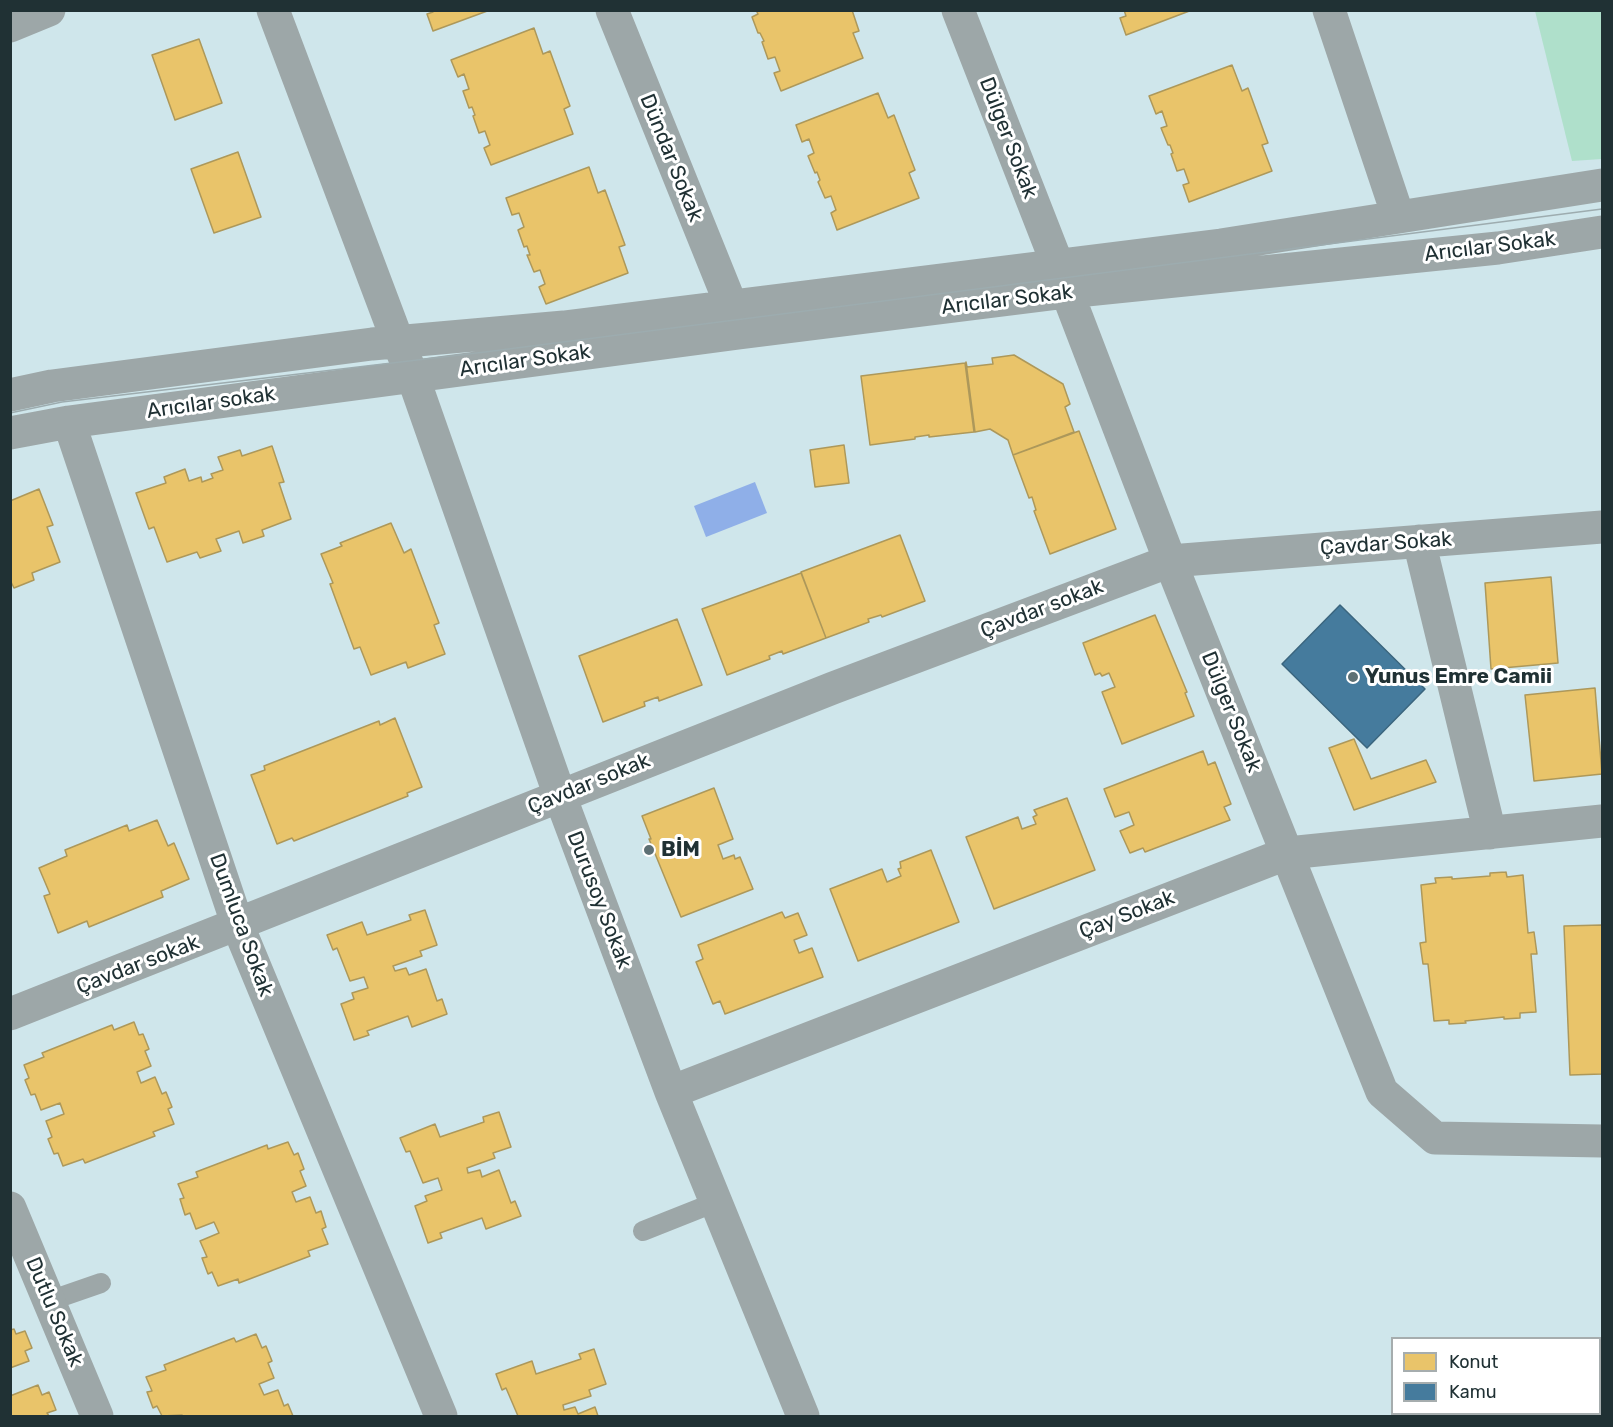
<!DOCTYPE html>
<html>
<head>
<meta charset="utf-8">
<style>
  body { margin:0 }
  #map { position:relative; width:1613px; height:1427px; overflow:hidden; background:#cfe6eb; font-family:Rubik,sans-serif }
  canvas { display:block }
  .frame { position:absolute; inset:0; border:12px solid #203134; pointer-events:none }
  .legend { position:absolute; left:1391px; top:1337px; width:210px; height:78px; box-sizing:border-box; background:#fff; border:2px solid #a6adae; margin:0; padding:8px 10px; list-style:none; font-size:18px; color:#203134 }
  .legend li { display:flex; align-items:center; gap:12px; height:30px }
  .legend b { width:30px; border:2px solid #a6adae }
</style>
</head>
<body>
<div id="map">
<canvas width="1613" height="1427"></canvas>
<div class="frame"></div>
<ul class="legend">
<li><b style="height:16px;background:#e9c46a"></b>Konut</li>
<li><b style="height:16px;background:#457b9d"></b>Kamu</li>
</ul>
</div>
<script>
const c = document.querySelector('canvas').getContext('2d');
c.lineJoin = 'round';
function fillPath(path, color) { c.fillStyle = color; c.fill(path, 'evenodd'); }
const poly = rows => new Path2D(rows.map(r => 'M' + r).join(''));
function trace(path, color, width, dash) { c.strokeStyle = color; c.lineWidth = width; c.lineCap = dash ? 'butt' : 'round'; c.setLineDash(dash || []); c.stroke(path); }
function drawText(font, color, halo, rows, align = 'center') {
  c.font = font + ' Rubik,sans-serif'; c.lineWidth = 6; c.setLineDash([]); c.textBaseline = 'middle'; c.strokeStyle = halo; c.fillStyle = color; for (const [text, x, y, turn = 0] of rows) {
    c.save(); c.translate(x, y); c.rotate((+turn || 0) * Math.PI / 180); c.textAlign = isNaN(turn) ? turn : align; if (halo) c.strokeText(text, 0, 0); c.fillText(text, 0, 0); c.restore();
  }
}
fillPath(poly([
  [1535,11,1602,11,1602,159,1572,161]
]), '#afe0cb');
fillPath(poly([
  [755,482,767,513,706,537,694,506]
]), '#8fafe8');
const homes = poly([
  [432,10,490,10,433,31,427,14,433,12,432,10],
  [756,10,852,10,859,31,853,33,863,58,781,91,774,73,780,71,775,57,768,59,762,42,764,41,760,33,758,33,752,17,758,14,756,10],
  [1124,10,1192,10,1126,35,1120,18,1126,16,1124,10],
  [534,28,543,54,550,51,570,106,564,109,573,134,491,165,484,148,490,145,485,131,479,133,473,116,475,115,472,107,469,108,463,91,469,89,464,74,458,77,451,60,534,28],
  [199,39,222,103,175,120,152,55,199,39],
  [1232,65,1242,91,1248,88,1268,143,1262,145,1272,171,1189,202,1183,185,1189,183,1184,169,1177,171,1171,154,1173,153,1170,145,1168,145,1161,128,1167,126,1162,111,1156,114,1149,96,1232,65],
  [878,93,888,118,894,115,915,170,909,173,919,198,837,230,831,213,836,210,831,196,825,198,818,182,820,180,817,172,815,173,808,156,814,153,809,139,802,142,796,125,878,93],
  [238,152,261,217,214,233,191,169,238,152],
  [589,167,598,193,605,190,625,245,619,247,628,273,546,304,539,287,545,284,540,270,534,272,527,255,530,255,527,246,524,247,518,230,524,227,519,213,512,215,506,198,589,167],
  [1014,355,1063,384,1070,404,1065,407,1074,432,1013,455,1008,440,990,429,975,432,966,362,967,367,993,364,992,358,1014,355],
  [965,363,974,432,929,437,929,435,915,437,915,439,870,445,861,376,965,363],
  [1079,431,1116,529,1050,554,1034,511,1036,510,1032,497,1029,498,1013,455,1079,431],
  [844,445,849,483,815,487,810,450,844,445],
  [272,446,284,482,279,483,291,519,262,530,264,536,243,543,239,531,216,539,221,551,200,558,197,552,167,562,154,527,149,529,136,493,166,483,164,477,185,469,189,481,201,477,202,482,213,478,211,474,223,470,218,457,240,450,242,456,272,446],
  [39,489,53,525,47,527,60,562,32,573,34,580,14,588,10,580,10,501,39,489],
  [391,523,404,553,411,549,439,623,434,625,445,654,408,668,406,662,371,675,360,647,354,649,330,584,333,583,321,554,342,546,340,543,391,523],
  [900,535,925,601,882,617,881,615,868,619,869,622,826,638,801,572,900,535],
  [801,573,826,638,783,654,782,651,769,656,770,659,727,675,702,609,801,573],
  [1551,577,1558,663,1491,669,1485,583,1551,577],
  [1155,615,1187,692,1185,693,1194,716,1122,744,1102,692,1115,687,1109,673,1102,676,1100,673,1095,675,1083,643,1155,615],
  [677,619,702,685,659,701,658,697,644,702,645,706,603,722,579,656,677,619],
  [1595,688,1602,774,1534,781,1525,695,1595,688],
  [395,718,422,787,407,793,408,796,294,841,292,838,277,844,251,775,265,770,264,766,379,721,380,725,395,718],
  [1354,739,1371,779,1426,760,1436,782,1354,810,1329,748,1354,739],
  [1203,751,1208,765,1215,762,1231,804,1224,807,1230,820,1145,852,1143,848,1130,853,1120,831,1134,825,1129,812,1115,817,1104,789,1203,751],
  [714,788,733,839,718,845,723,859,734,855,735,859,740,857,753,889,681,917,649,839,651,839,642,816,714,788],
  [1067,798,1095,870,994,909,966,837,1018,817,1022,829,1036,824,1033,817,1037,815,1034,810,1067,798],
  [157,820,168,846,174,843,189,879,161,891,163,897,89,927,87,921,58,933,44,896,50,894,39,868,67,856,65,850,127,825,129,831,157,820],
  [931,850,959,922,858,961,830,889,882,869,887,882,901,876,898,869,901,868,900,862,931,850],
  [1506,872,1507,877,1523,875,1528,933,1534,932,1537,954,1531,954,1536,1012,1520,1013,1520,1018,1504,1019,1504,1017,1465,1021,1466,1023,1449,1024,1449,1020,1434,1021,1428,964,1423,964,1420,943,1426,942,1421,885,1436,883,1435,878,1452,877,1452,879,1490,876,1490,873,1506,872],
  [425,910,437,945,420,951,422,956,393,966,395,971,406,968,409,975,426,969,437,1001,442,999,447,1014,412,1027,408,1016,367,1031,369,1035,354,1040,341,1004,354,999,352,993,368,988,364,977,350,981,337,948,333,950,327,935,362,922,367,935,411,920,409,915,425,910],
  [782,912,785,918,798,913,807,935,794,940,799,953,812,948,823,977,725,1014,720,1001,713,1004,696,962,703,959,698,945,782,912],
  [1602,925,1602,1074,1570,1075,1564,926,1602,925],
  [134,1022,139,1035,143,1034,149,1049,145,1051,151,1066,137,1072,141,1083,155,1077,162,1094,166,1092,172,1107,168,1109,174,1124,153,1132,155,1136,85,1163,83,1159,63,1166,58,1153,54,1154,48,1139,52,1137,46,1121,64,1114,60,1103,41,1110,35,1094,31,1095,25,1080,29,1078,24,1065,44,1057,42,1053,112,1025,114,1030,134,1022],
  [499,1112,511,1147,493,1153,495,1158,467,1168,468,1173,480,1170,482,1177,499,1170,511,1203,515,1201,521,1216,486,1229,482,1218,440,1233,442,1238,428,1243,415,1206,427,1201,425,1196,442,1190,438,1178,423,1183,410,1151,406,1152,400,1138,435,1124,440,1137,484,1122,483,1117,499,1112],
  [288,1142,294,1155,298,1153,304,1169,300,1171,306,1186,292,1192,296,1202,310,1197,316,1213,321,1211,326,1227,322,1229,328,1244,308,1251,310,1256,239,1283,238,1279,218,1286,212,1272,208,1274,202,1258,207,1257,200,1241,219,1233,214,1222,196,1229,190,1213,185,1215,180,1199,184,1198,178,1184,198,1177,196,1172,267,1145,268,1149,288,1142],
  [14,1329,16,1334,25,1331,32,1348,25,1351,29,1361,10,1368,10,1330,14,1329],
  [256,1334,262,1348,266,1346,272,1361,268,1363,274,1378,259,1384,264,1395,278,1390,284,1406,288,1404,293,1416,183,1416,182,1415,162,1416,157,1406,153,1408,147,1392,152,1391,146,1377,166,1370,164,1365,234,1338,236,1342,256,1334],
  [594,1349,606,1384,589,1390,591,1396,563,1405,564,1410,575,1407,578,1414,595,1407,598,1416,518,1416,506,1388,502,1390,496,1374,532,1361,536,1374,581,1359,579,1354,594,1349],
  [38,1385,42,1395,49,1392,56,1410,47,1413,49,1416,10,1416,10,1396,38,1385]
]);
fillPath(homes, '#e9c46a');
trace(homes, '#ad985a', 1.5);
const public = poly([
  [1340,605,1425,689,1367,748,1282,664,1340,605]
]);
fillPath(public, '#457b9d');
trace(public, '#3a657e', 1.5);
trace(poly([
  [643,1231,716,1202],
  [49,1301,101,1283]
]), '#9da7a8', 20);
trace(poly([
  [273,10,398,342,413,377,560,796,671,1092,803,1416],
  [612,10,731,305],
  [958,10,1058,266],
  [1329,10,1398,216],
  [10,26,49,10],
  [1067,292,1170,561,1382,1092,1435,1138,1602,1141],
  [10,395,52,386,372,344,564,327,1221,245,1602,185],
  [69,422,238,926,441,1416],
  [10,433,69,422,739,333,1067,292,1498,248,1602,232],
  [1419,541,1490,833],
  [10,1014,833,688,1170,561,1602,527],
  [671,1092,1288,853,1602,821],
  [10,1208,97,1416]
]), '#9da7a8', 33);
trace(poly([
  [10,413,62,402,485,352,1602,209]
]), '#9dacaf', 1.5);
for (const [x, y, r, color] of [
  [1353,677,6,"#5d7074"],
  [649,850,6,"#5d7074"]
]) { const dot = new Path2D(); dot.arc(x, y, r, 0, 2 * Math.PI); c.fillStyle = color; c.fill(dot); trace(dot, '#fff', 2); }
drawText('21px', '#203134', '#fff', [
  ["Dülger Sokak",1008,138,69],
  ["Dündar Sokak",671,158,68],
  ["Arıcılar Sokak",1490,247,-7],
  ["Arıcılar Sokak",1007,300,-7],
  ["Arıcılar Sokak",525,361,-8],
  ["Arıcılar sokak",211,403,-8],
  ["Çavdar Sokak",1386,544,-4],
  ["Çavdar sokak",1042,609,-21],
  ["Dülger Sokak",1231,712,68],
  ["Çavdar sokak",589,784,-22],
  ["Durusoy Sokak",599,900,69],
  ["Çay Sokak",1127,915,-21],
  ["Dumluca Sokak",241,925,70],
  ["Çavdar sokak",138,965,-21],
  ["Dutlu Sokak",54,1312,67]
]);
drawText('bold 21px', '#203134', '#fff', [
  ["Yunus Emre Camii",1365,677],
  ["BİM",661,850]
], 'left');
</script>
</body>
</html>
